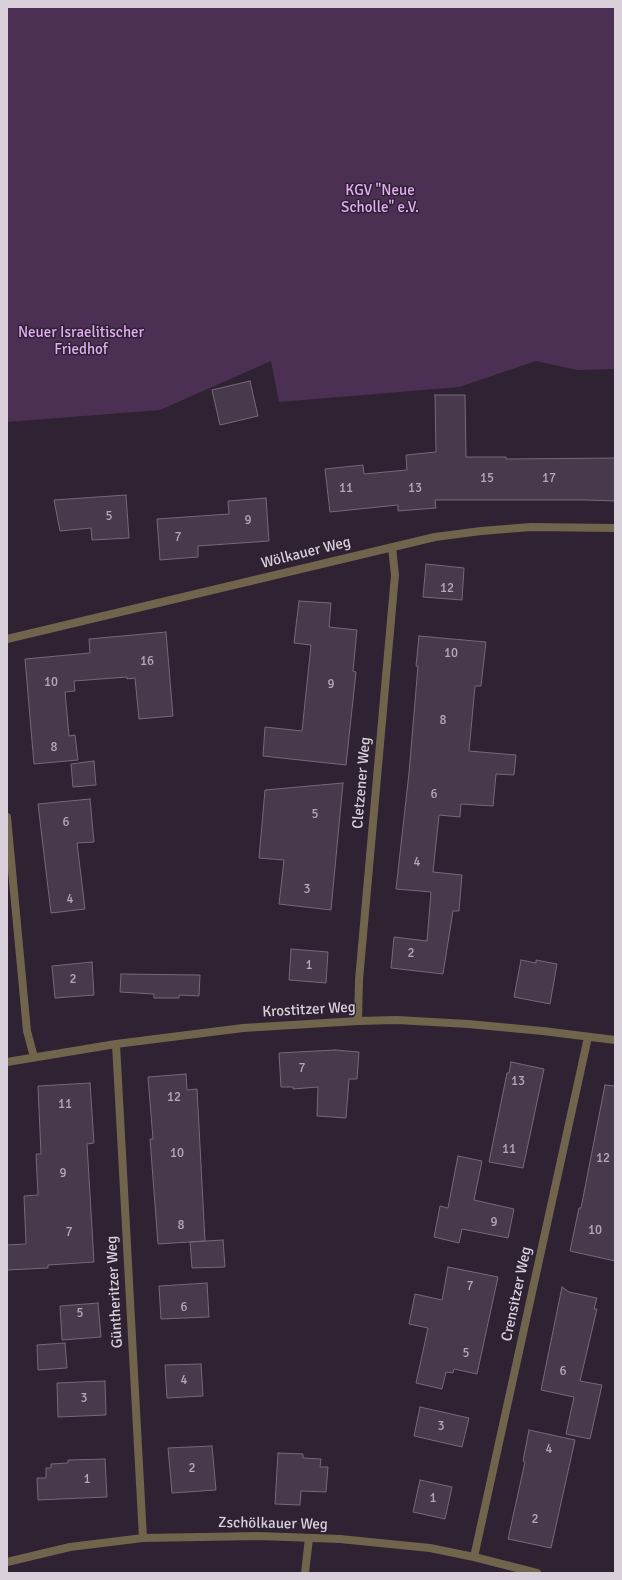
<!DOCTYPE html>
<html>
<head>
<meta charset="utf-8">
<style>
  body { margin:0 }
  #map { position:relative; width:622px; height:1580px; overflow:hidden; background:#2f2233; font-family:Signika,sans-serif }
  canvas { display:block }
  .frame { position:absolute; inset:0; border:8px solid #d9d0db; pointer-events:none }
</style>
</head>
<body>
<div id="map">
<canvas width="622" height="1580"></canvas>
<div class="frame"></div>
</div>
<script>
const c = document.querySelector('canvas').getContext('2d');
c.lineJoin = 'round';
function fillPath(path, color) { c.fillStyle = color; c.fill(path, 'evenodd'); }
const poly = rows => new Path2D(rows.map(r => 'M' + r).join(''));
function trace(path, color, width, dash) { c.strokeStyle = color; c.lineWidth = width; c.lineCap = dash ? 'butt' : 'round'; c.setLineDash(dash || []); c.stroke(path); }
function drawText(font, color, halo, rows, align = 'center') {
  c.font = font + ' Signika,sans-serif'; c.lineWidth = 3; c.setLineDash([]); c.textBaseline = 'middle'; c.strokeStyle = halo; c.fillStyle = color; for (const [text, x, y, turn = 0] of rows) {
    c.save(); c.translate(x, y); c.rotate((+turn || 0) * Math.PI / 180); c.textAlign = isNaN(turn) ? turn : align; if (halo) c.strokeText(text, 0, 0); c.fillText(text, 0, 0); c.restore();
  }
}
fillPath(poly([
  [7,7,615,7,615,369,577,370,536,361,459,387,279,402,271,361,160,410,7,422]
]), '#4b3054');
const building = poly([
  [250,381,258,416,220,425,212,390,250,381],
  [435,395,465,395,466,457,506,457,506,459,615,458,615,501,586,500,435,500,436,508,398,511,398,505,330,512,325,469,363,465,364,474,407,470,406,455,436,452,435,395],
  [126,495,129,538,92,540,91,528,60,531,54,500,126,495],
  [266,498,269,541,198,546,198,557,160,560,157,519,229,514,228,501,266,498],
  [426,564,464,568,462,600,423,597,426,564],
  [299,601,331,603,329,627,357,630,353,671,356,672,346,765,263,756,265,727,302,731,311,645,294,643,299,601],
  [166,632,173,716,139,719,135,678,127,679,127,677,74,681,75,691,65,692,69,736,75,735,78,760,34,764,25,659,90,653,89,639,166,632],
  [419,636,486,642,481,686,475,686,469,751,516,755,514,775,496,774,493,806,461,804,460,817,439,815,433,872,462,875,459,911,453,911,443,974,391,968,394,937,427,941,431,892,396,889,409,773,418,666,416,666,419,636],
  [94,761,96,785,73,787,71,764,94,761],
  [343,783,331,910,279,904,284,860,259,858,265,790,343,783],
  [90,799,94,842,77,843,85,909,51,913,38,804,90,799],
  [291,949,328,952,326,983,289,980,291,949],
  [521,960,536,963,536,960,557,964,550,1004,514,997,521,960],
  [92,962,94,995,55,998,52,966,92,962],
  [121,974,200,975,199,996,179,995,179,998,154,998,154,994,120,992,121,974],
  [335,1050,359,1052,357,1079,349,1079,346,1118,317,1116,318,1087,293,1089,293,1087,281,1087,279,1053,335,1050],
  [511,1062,544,1069,523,1168,489,1162,507,1073,509,1073,511,1062],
  [186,1074,187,1090,197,1089,205,1241,158,1244,150,1139,153,1139,148,1077,186,1074],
  [90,1083,94,1143,87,1144,94,1262,48,1265,48,1268,7,1270,7,1245,26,1244,24,1196,38,1195,36,1154,41,1154,38,1086,90,1083],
  [605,1085,615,1086,615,1261,570,1251,579,1208,581,1208,605,1085],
  [458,1156,482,1161,474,1200,514,1209,508,1238,462,1229,459,1243,434,1237,440,1206,448,1208,458,1156],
  [223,1240,225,1267,192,1268,190,1242,223,1240],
  [448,1267,498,1277,477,1374,454,1369,453,1373,446,1372,442,1389,416,1383,428,1328,409,1324,415,1294,442,1300,448,1267],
  [207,1283,209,1317,161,1319,159,1286,207,1283],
  [562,1287,569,1292,597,1298,594,1309,597,1309,580,1381,602,1385,590,1439,566,1434,574,1397,541,1390,562,1287],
  [98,1303,101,1337,62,1340,60,1306,98,1303],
  [65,1343,67,1368,38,1370,37,1345,65,1343],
  [201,1364,203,1396,167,1398,165,1365,201,1364],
  [105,1381,106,1415,58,1417,57,1383,105,1381],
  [420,1407,469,1418,462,1447,414,1436,420,1407],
  [529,1430,575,1440,551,1548,508,1539,525,1462,523,1461,529,1430],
  [212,1446,216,1490,172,1493,168,1448,212,1446],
  [278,1453,303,1454,303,1458,321,1459,320,1467,328,1467,326,1492,301,1491,300,1505,275,1504,278,1453],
  [105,1459,107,1497,38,1500,37,1478,46,1478,46,1468,51,1468,51,1464,68,1463,68,1460,105,1459],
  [420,1480,452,1487,445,1519,413,1512,420,1480]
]);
fillPath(building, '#473a4c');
trace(building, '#77687c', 1);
trace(poly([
  [7,639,435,537,481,531,531,527,615,528],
  [7,817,27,1031,34,1057],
  [358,1021,359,980,395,575,392,547],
  [116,1044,143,1538],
  [7,1062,116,1044,243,1028,358,1021,397,1020,468,1024,543,1031,615,1040],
  [474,1557,588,1037],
  [7,1562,70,1547,143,1538,259,1536,340,1539,430,1548,474,1557,537,1573],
  [305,1573,309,1538]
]), '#71644d', 8);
drawText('13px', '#b4aab7', null, [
  ["15",487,479],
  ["17",549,479],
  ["11",346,489],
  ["13",415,489],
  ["5",109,517],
  ["9",248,521],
  ["7",178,538],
  ["12",447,589],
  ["10",451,654],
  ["16",147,662],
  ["10",51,683],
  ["9",331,685],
  ["8",443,721],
  ["8",54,748],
  ["6",434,795],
  ["5",315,815],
  ["6",66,823],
  ["4",417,863],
  ["3",307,890],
  ["4",70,900],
  ["2",411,954],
  ["1",309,966],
  ["2",73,980],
  ["7",302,1069],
  ["13",518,1082],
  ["12",174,1098],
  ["11",65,1105],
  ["11",509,1150],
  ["10",177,1154],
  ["12",603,1159],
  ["9",63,1174],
  ["9",494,1223],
  ["8",181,1226],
  ["10",595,1231],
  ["7",69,1233],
  ["7",470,1287],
  ["6",184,1308],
  ["5",80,1314],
  ["5",466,1354],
  ["6",563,1372],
  ["4",184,1381],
  ["3",84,1399],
  ["3",441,1427],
  ["4",549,1450],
  ["2",192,1469],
  ["1",87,1480],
  ["1",433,1499],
  ["2",535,1520]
]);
drawText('15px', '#e4adf6', '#2f2233', [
  ["KGV \"Neue",380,191],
  ["Scholle\" e.V.",380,208],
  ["Neuer Israelitischer",81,333],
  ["Friedhof",81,350]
]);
drawText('15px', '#d9d0db', '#2f2233', [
  ["Wölkauer Weg",306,553,-14],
  ["Cletzener Weg",362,783,-85],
  ["Krostitzer Weg",309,1010,-3],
  ["Güntheritzer Weg",115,1292,-93],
  ["Crensitzer Weg",517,1294,-78],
  ["Zschölkauer Weg",273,1524,1]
]);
</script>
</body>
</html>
